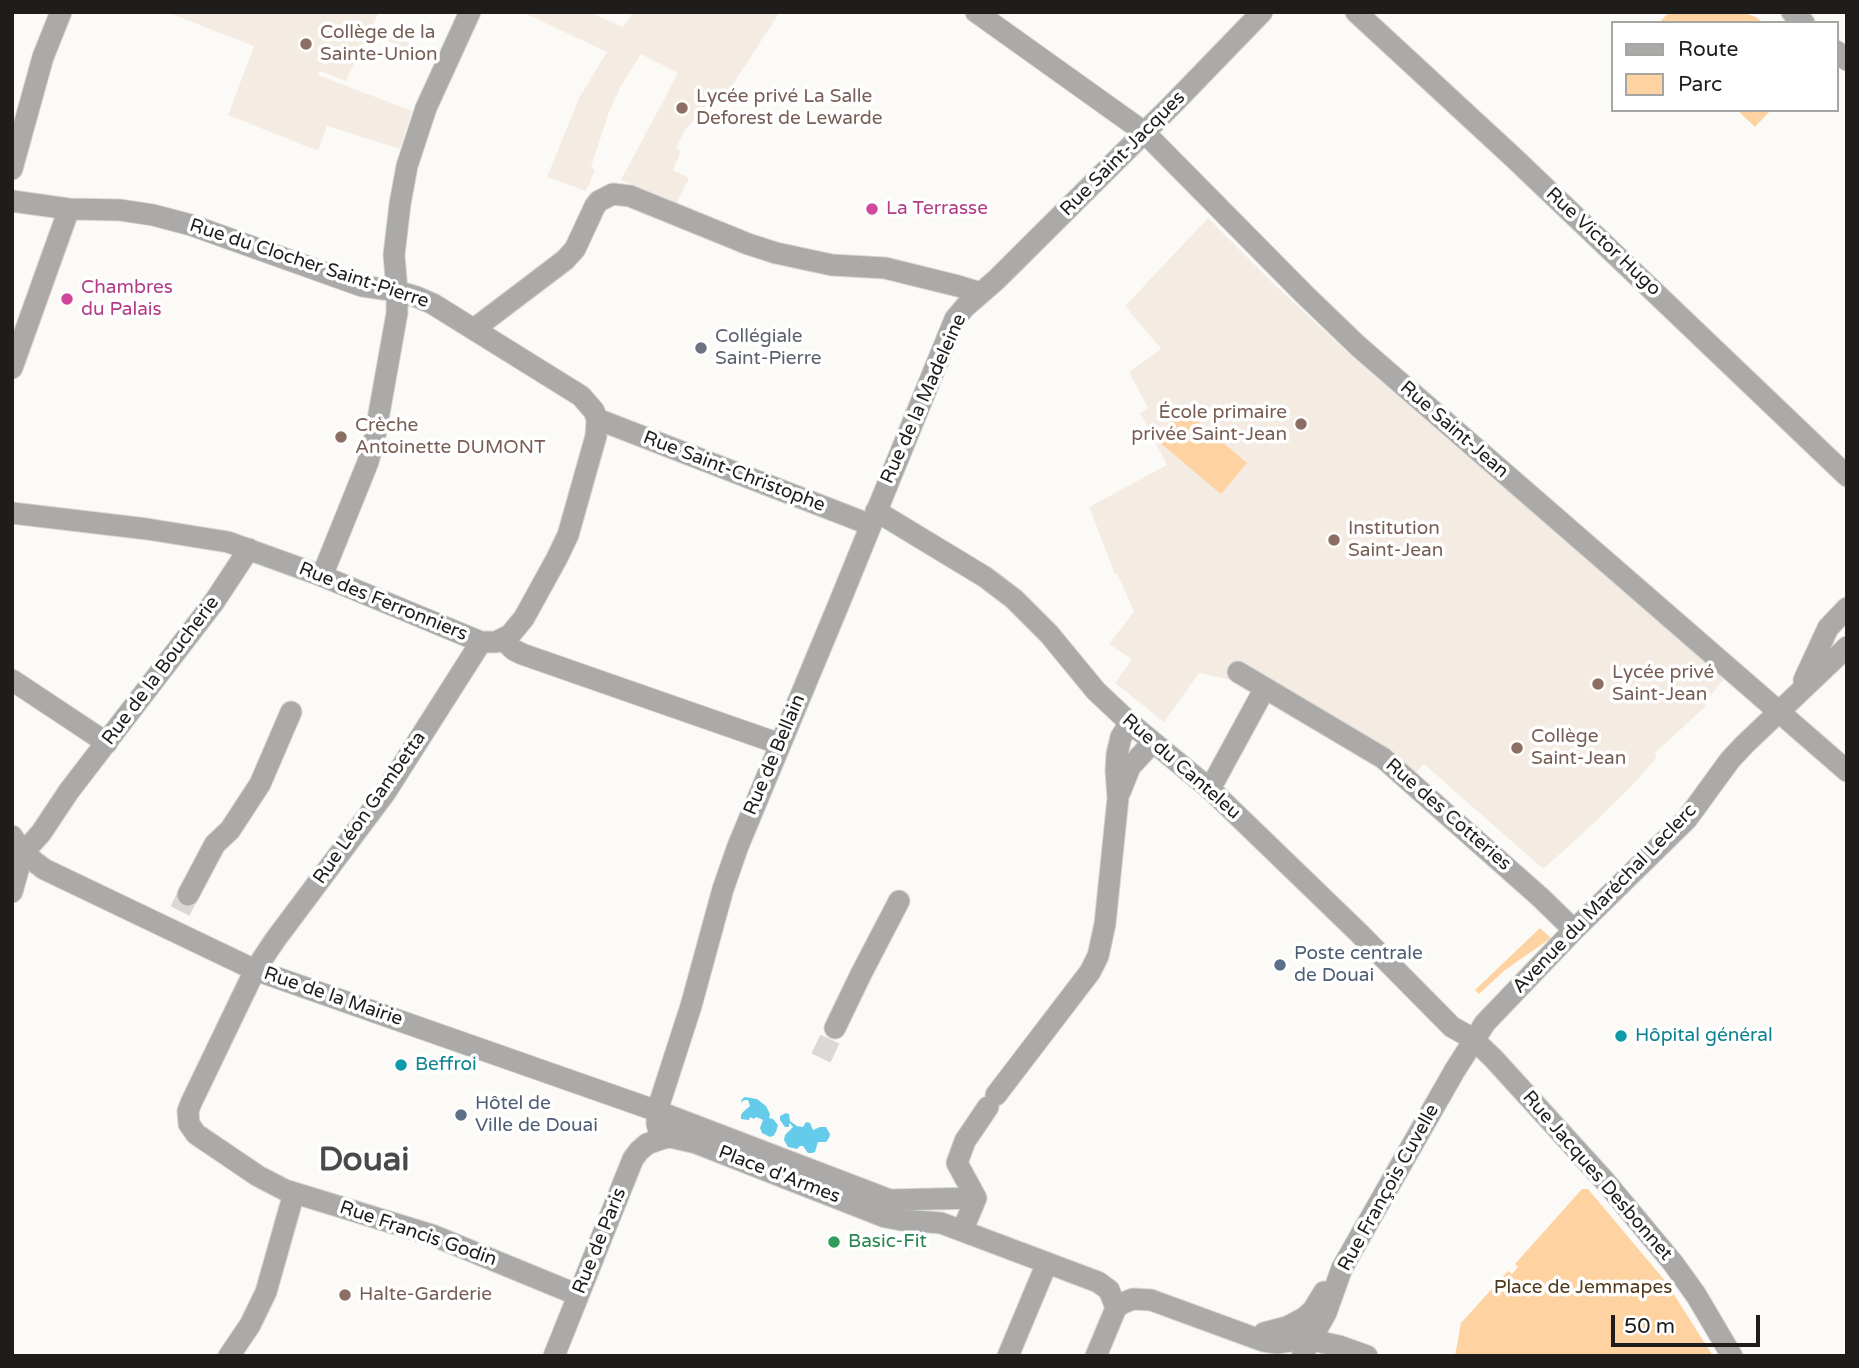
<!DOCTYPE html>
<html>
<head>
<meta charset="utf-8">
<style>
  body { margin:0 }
  #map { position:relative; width:1859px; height:1368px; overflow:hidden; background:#fcfaf7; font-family:"Varela Round",sans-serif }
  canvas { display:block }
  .frame { position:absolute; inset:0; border:14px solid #1e1d1c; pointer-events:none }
  .legend { position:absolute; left:1611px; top:21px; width:228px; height:91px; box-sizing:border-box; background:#fff; border:2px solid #a5a5a4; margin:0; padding:9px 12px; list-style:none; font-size:21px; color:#1e1d1c }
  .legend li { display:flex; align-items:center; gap:14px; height:35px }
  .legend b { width:35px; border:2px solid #a5a5a4 }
  .scale { position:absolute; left:1611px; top:1315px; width:149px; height:32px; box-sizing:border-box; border:4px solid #1e1d1c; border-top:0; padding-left:9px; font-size:21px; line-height:24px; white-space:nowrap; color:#1e1d1c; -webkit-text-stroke:5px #fff; paint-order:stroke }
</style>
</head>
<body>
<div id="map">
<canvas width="1859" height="1368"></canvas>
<div class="frame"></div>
<ul class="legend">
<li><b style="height:9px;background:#abaaa9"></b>Route</li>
<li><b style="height:19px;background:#fed3a1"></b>Parc</li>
</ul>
<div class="scale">50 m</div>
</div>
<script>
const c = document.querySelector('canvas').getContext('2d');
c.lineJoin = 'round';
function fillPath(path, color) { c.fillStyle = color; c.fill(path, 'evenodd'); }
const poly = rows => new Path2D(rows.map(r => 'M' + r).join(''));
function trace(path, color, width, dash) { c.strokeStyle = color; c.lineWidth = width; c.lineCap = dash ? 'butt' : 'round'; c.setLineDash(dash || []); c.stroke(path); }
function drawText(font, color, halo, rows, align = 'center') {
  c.font = font + ' "Varela Round",sans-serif'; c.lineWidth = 7; c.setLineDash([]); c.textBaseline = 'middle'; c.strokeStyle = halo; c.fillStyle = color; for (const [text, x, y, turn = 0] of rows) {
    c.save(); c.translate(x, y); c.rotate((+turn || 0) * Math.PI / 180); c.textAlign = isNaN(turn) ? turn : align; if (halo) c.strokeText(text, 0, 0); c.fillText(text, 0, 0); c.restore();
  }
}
fillPath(poly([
  [166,12,379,12,372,27,431,53,428,59,369,32,346,81,320,71,318,75,412,111,400,149,327,126,318,151,228,115,254,46],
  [522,12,589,12,623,27,633,12,774,12,778,15,726,95,716,90,708,104,685,130,676,148,681,151,673,170,689,178,677,203,621,180,678,73,641,54,620,88,609,112,591,167,595,170,586,191,547,177,579,98,607,52],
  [1208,218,1272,282,1349,354,1725,678,1704,703,1706,706,1655,753,1657,757,1629,789,1578,838,1543,869,1424,764,1415,773,1379,742,1274,683,1240,662,1232,680,1199,673,1164,722,1115,683,1132,659,1109,644,1134,612,1117,573,1115,574,1089,507,1167,465,1140,413,1148,408,1129,372,1161,349,1125,306]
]), '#f4ece3');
fillPath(poly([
  [1669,12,1747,14,1756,17,1763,23,1659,23],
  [1737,110,1771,110,1755,127],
  [1184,410,1247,463,1221,494,1158,441],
  [1540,928,1551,938,1505,970,1479,994,1475,990],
  [1582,1189,1588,1189,1666,1282,1713,1356,1455,1356,1461,1323,1508,1271,1512,1274,1518,1267,1515,1264]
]), '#fed3a1');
fillPath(poly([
  [745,1097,757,1099,766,1106,770,1114,769,1118,773,1119,778,1125,776,1132,774,1134,775,1135,770,1137,762,1133,760,1128,763,1120,761,1119,756,1117,754,1119,750,1117,749,1120,741,1119,741,1115,743,1112,750,1106,748,1100,744,1100,741,1103,742,1099],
  [786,1113,789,1114,790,1121,797,1126,803,1127,806,1122,810,1123,813,1130,820,1127,826,1127,830,1134,829,1138,826,1142,818,1142,815,1152,812,1153,808,1153,803,1146,800,1146,797,1149,788,1147,784,1140,785,1135,793,1127,790,1123,789,1124,789,1127,785,1127,780,1120,780,1116]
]), '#65cbeb');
trace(poly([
  [180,911,188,895],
  [821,1058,835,1028]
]), '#dbd9d6', 21, [21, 10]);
const minor = poly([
  [976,12,1144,132,1304,294,1358,346,1847,771],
  [1356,12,1514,158,1847,476],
  [1792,12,1804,23],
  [1836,51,1847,60],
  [12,169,43,57,61,12],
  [12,201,69,209,120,210,153,215,191,225,362,286,397,291,417,297,433,304,581,396,594,411,597,419,596,436,568,535,557,558,524,618,510,635,496,642,481,642,322,576,228,542,147,529,12,513],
  [474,329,565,260,575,249,595,206,599,201,613,194,630,196,748,244,776,253,832,265,885,268,958,286,981,293],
  [12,368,69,209],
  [597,419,871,525],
  [876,511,985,577,1014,599,1049,634,1096,691,1130,723,1210,789,1359,933,1452,1027,1472,1038,1493,1058,1604,1180,1673,1263,1696,1295,1732,1356],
  [322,576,368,462,375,436,397,313,397,291,394,255,400,204,407,166,426,108,470,12],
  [503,640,514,650,522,654,780,744],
  [481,642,385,793,275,940,255,970,191,1103,188,1111,189,1124,196,1134,258,1176,285,1190,432,1235,578,1295],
  [1238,672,1383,758,1540,897,1574,930],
  [12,680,107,743],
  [1804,680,1828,628,1847,608],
  [1210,789,1265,688],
  [1120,792,1130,767,1153,742],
  [12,836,23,853,44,869,255,970,657,1111,890,1200,976,1198],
  [12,892,23,853,41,833,69,791,214,602,249,549],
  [188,895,215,844,230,830,260,784,291,712],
  [835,1028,861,974,899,901],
  [996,1095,1090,972,1098,956,1105,924,1118,798,1116,771,1117,754,1121,737,1130,723],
  [661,1139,657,1124,657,1111,691,1006,723,889,738,846,838,606,955,319,965,307,996,280,1171,106,1262,12],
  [966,1222,976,1198,957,1163,965,1141,988,1107],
  [1116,1308,1123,1303,1133,1299,1151,1300,1263,1341,1277,1343,1298,1340,1311,1340,1339,1346,1367,1356],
  [1264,1333,1287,1327,1304,1318,1313,1310,1324,1292],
  [229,1356,250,1325,266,1292,294,1193],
  [554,1356,633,1159,639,1151,647,1144,661,1139,670,1137,696,1143,885,1217,901,1220,941,1223,1098,1282,1109,1290,1116,1308],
  [1008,1356,1047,1263],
  [1096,1356,1116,1308],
  [1302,1356,1326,1313,1342,1268,1455,1070,1485,1023,1574,930,1687,819,1730,760,1744,745,1847,647]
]);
trace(minor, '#d8d7d4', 23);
trace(minor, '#abaaa9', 21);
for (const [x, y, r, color] of [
  [306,44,7,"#8d6e63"],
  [682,108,7,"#8d6e63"],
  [872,209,7,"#d1479c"],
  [67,299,7,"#d1479c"],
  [701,348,7,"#6b7280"],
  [1301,424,7,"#8d6e63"],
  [341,437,7,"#8d6e63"],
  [1334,540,7,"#8d6e63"],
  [1598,684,7,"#8d6e63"],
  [1517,748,7,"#8d6e63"],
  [1280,965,7,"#5c6f8a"],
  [1621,1036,7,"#0f9aa8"],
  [401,1065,7,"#0f9aa8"],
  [461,1115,7,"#5c6f8a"],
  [834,1242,7,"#2e9e5b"],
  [345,1295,7,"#8d6e63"]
]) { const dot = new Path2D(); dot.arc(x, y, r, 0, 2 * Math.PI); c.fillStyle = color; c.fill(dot); trace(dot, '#fff', 2.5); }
drawText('19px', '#785e54', '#fff', [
  ["Collège de la",320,33],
  ["Sainte-Union",320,55],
  ["Lycée privé La Salle",696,97],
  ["Deforest de Lewarde",696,119],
  ["École primaire",1287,413,"right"],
  ["privée Saint-Jean",1287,435,"right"],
  ["Crèche",355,426],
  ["Antoinette DUMONT",355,448],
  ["Institution",1348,529],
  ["Saint-Jean",1348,551],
  ["Lycée privé",1612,673],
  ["Saint-Jean",1612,695],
  ["Collège",1531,737],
  ["Saint-Jean",1531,759],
  ["Halte-Garderie",359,1295]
], 'left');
drawText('19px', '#1e1d1c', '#fff', [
  ["Rue Saint-Jacques",1123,154,-45],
  ["Rue Victor Hugo",1603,242,43],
  ["Rue du Clocher Saint-Pierre",309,264,18],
  ["Rue de la Madeleine",924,399,-66],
  ["Rue Saint-Jean",1454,430,41],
  ["Rue Saint-Christophe",734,472,21],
  ["Rue des Ferronniers",383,602,22],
  ["Rue de la Boucherie",161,671,-53],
  ["Rue de Bellain",775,755,-67],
  ["Rue du Canteleu",1181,767,41],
  ["Rue Léon Gambetta",370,808,-55],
  ["Rue des Cotteries",1448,815,41],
  ["Avenue du Maréchal Leclerc",1605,899,-46],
  ["Rue de la Mairie",333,997,19],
  ["Place d'Armes",779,1175,21],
  ["Rue Jacques Desbonnet",1597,1176,49],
  ["Rue François Cuvelle",1389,1188,-61],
  ["Rue Francis Godin",418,1234,19],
  ["Rue de Paris",600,1241,-68]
]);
drawText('19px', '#b23c85', '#fff', [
  ["La Terrasse",886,209],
  ["Chambres",81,288],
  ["du Palais",81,310]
], 'left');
drawText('19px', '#5b616d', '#fff', [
  ["Collégiale",715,337],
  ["Saint-Pierre",715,359]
], 'left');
drawText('19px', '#4e5e75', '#fff', [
  ["Poste centrale",1294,954],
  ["de Douai",1294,976],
  ["Hôtel de",475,1104],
  ["Ville de Douai",475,1126]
], 'left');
drawText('19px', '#0d838f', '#fff', [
  ["Hôpital général",1635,1036],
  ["Beffroi",415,1065]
], 'left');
drawText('19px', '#27864d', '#fff', [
  ["Basic-Fit",848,1242]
], 'left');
drawText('19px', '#50391c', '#fff', [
  ["Place de Jemmapes",1583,1288]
]);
drawText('bold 33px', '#4c4a48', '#fff', [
  ["Douai",364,1161]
]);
</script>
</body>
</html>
